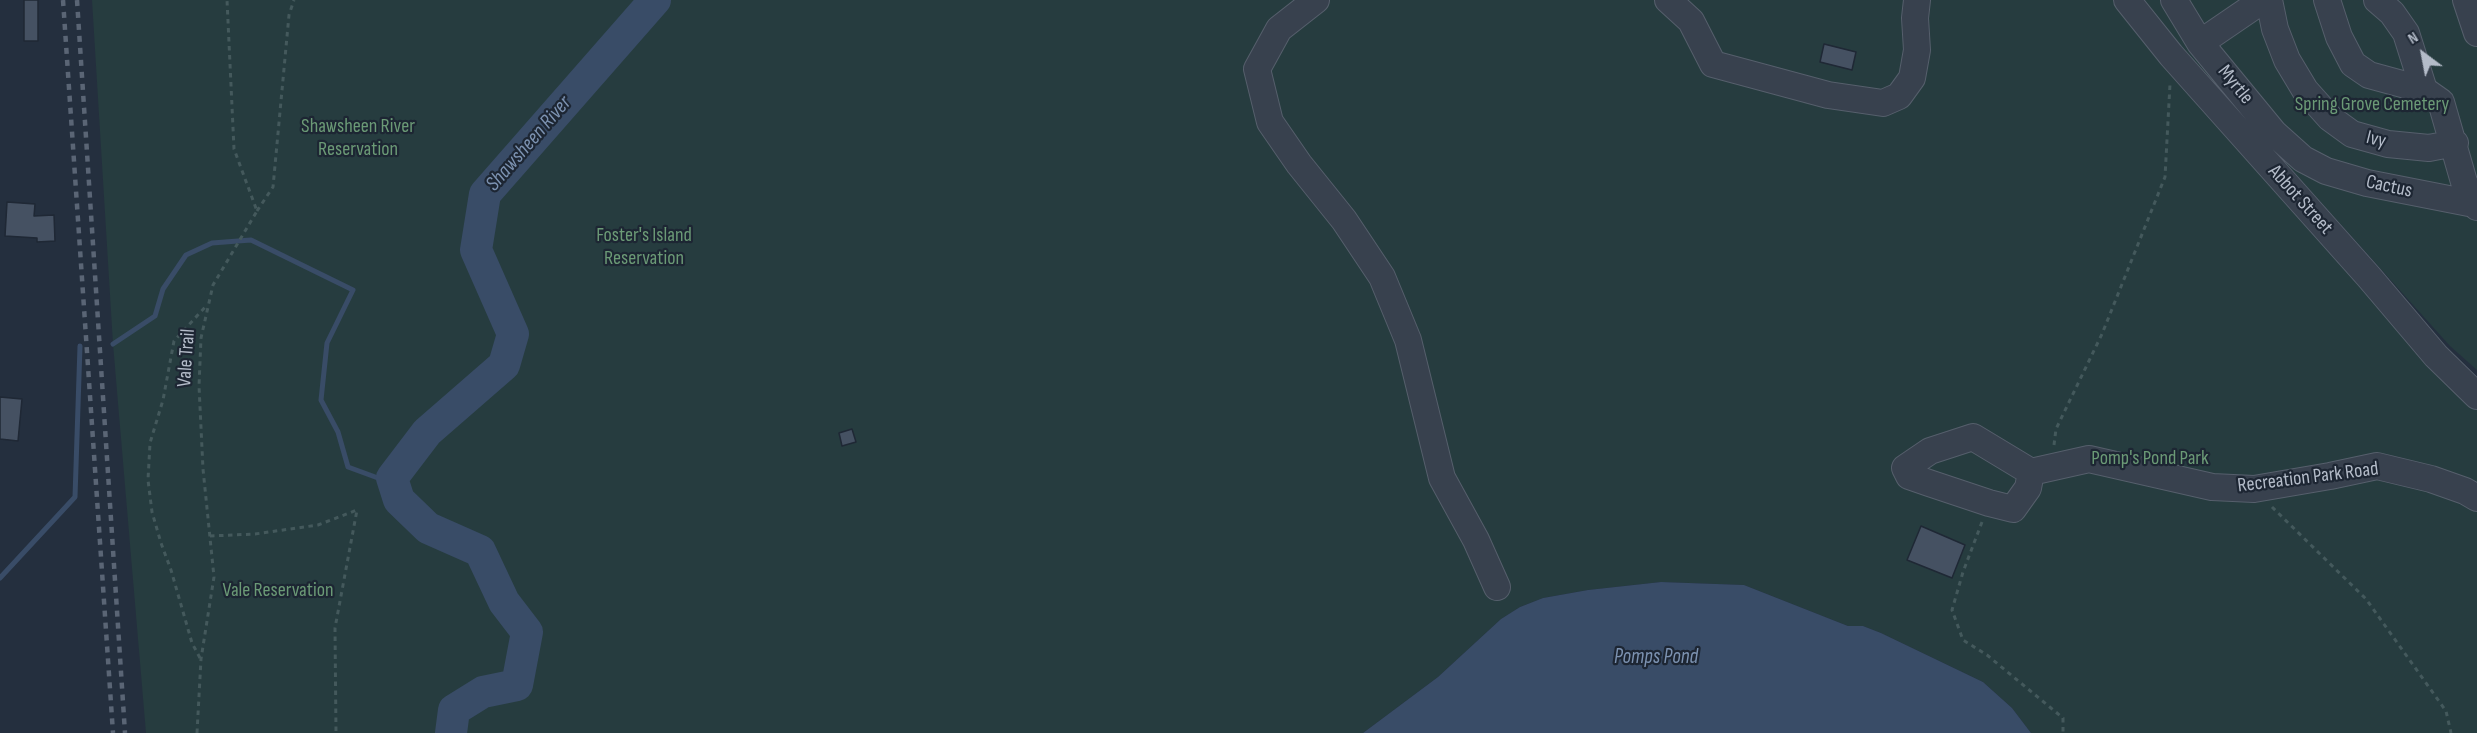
<!DOCTYPE html>
<html>
<head>
<meta charset="utf-8">
<style>
  body { margin:0 }
  #map { position:relative; width:2477px; height:733px; overflow:hidden; background:#242f3e; font-family:"Sofia Sans Condensed",sans-serif }
  canvas { display:block }
  .north { position:absolute; left:2393px; top:24px; width:60px; height:60px; -webkit-text-stroke:4px #1d2633; paint-order:stroke; rotate:328deg; font-size:16px; font-weight:700; line-height:24px; text-align:center; color:#b4bcc9 }
  .north::after { content:''; display:block; margin:auto; width:21px; height:27px; background:#b4bcc9; clip-path:polygon(50% 0,100% 100%,50% 72%,0 100%) }
</style>
</head>
<body>
<div id="map">
<canvas width="2477" height="733"></canvas>
<div class="north">N</div>
</div>
<script>
const c = document.querySelector('canvas').getContext('2d');
c.lineJoin = 'round';
function fillPath(path, color) { c.fillStyle = color; c.fill(path, 'evenodd'); }
const poly = rows => new Path2D(rows.map(r => 'M' + r).join(''));
function trace(path, color, width, dash) { c.strokeStyle = color; c.lineWidth = width; c.lineCap = dash ? 'butt' : 'round'; c.setLineDash(dash || []); c.stroke(path); }
function drawText(font, color, halo, rows, align = 'center') {
  c.font = font + ' "Sofia Sans Condensed",sans-serif'; c.lineWidth = 4.5; c.setLineDash([]); c.textBaseline = 'middle'; c.strokeStyle = halo; c.fillStyle = color; for (const [text, x, y, turn = 0] of rows) {
    c.save(); c.translate(x, y); c.rotate((+turn || 0) * Math.PI / 180); c.textAlign = isNaN(turn) ? turn : align; if (halo) c.strokeText(text, 0, 0); c.fillText(text, 0, 0); c.restore();
  }
}
fillPath(poly([
  [92,0,2120,0,2390,317,2477,410,2477,733,2031,733,2012,708,1983,682,1881,633,1863,626,1848,626,1744,585,1661,582,1588,590,1543,598,1520,607,1501,619,1438,677,1363,733,146,733,113,344],
  [2139,0,2477,0,2477,370,2450,346]
]), '#263c3f');
fillPath(poly([
  [1661,582,1744,585,1848,626,1863,626,1881,633,1983,682,2012,708,2031,733,1363,733,1438,677,1501,619,1520,607,1543,598,1588,590]
]), '#394c67');
trace(poly([
  [113,344,155,316,163,289,186,255,212,243,251,240,353,290,327,343,321,400,338,432,348,467,378,478,392,478],
  [0,578,75,497,80,346]
]), '#394c67', 5);
trace(poly([
  [451,733,454,710,483,692,517,685,527,632,504,602,480,551,428,528,399,500,392,478,427,432,504,365,513,334,476,250,485,194,655,0]
]), '#394c67', 32);
const building = poly([
  [24,0,38,0,38,41,24,41,24,0],
  [1824,44,1856,52,1852,70,1820,62,1824,44],
  [7,202,35,204,34,216,54,215,55,241,37,242,37,238,5,236,7,202],
  [0,397,22,399,18,441,0,439,0,397],
  [852,429,856,442,842,446,839,433,852,429],
  [1921,526,1965,545,1952,578,1907,560,1921,526]
]);
fillPath(building, '#455162');
trace(building, '#1f2835', 1.5);
const minor = poly([
  [1316,0,1279,29,1257,69,1270,122,1299,164,1344,220,1382,277,1408,340,1442,478,1476,540,1497,587],
  [1668,0,1691,21,1713,64,1828,95,1883,103,1899,96,1912,78,1917,50,1915,18,1917,0],
  [2127,0,2171,55,2369,277,2436,356,2477,396],
  [2174,0,2200,43,2274,133,2303,159,2326,171,2367,183,2474,204],
  [2269,0,2275,29,2287,60,2305,90,2330,118,2352,134,2388,144,2429,148,2455,143],
  [2327,0,2339,37,2353,64,2369,75,2424,90,2441,102,2464,182,2477,207],
  [2377,0,2392,13,2406,33,2424,90],
  [2466,0,2477,33],
  [2200,43,2263,0],
  [2031,472,2028,488,2013,509,1989,503,1929,483,1909,476,1905,468,1930,451,1973,437,2031,472,2089,459,2212,487,2254,489,2330,476,2377,466,2431,479,2465,491,2477,498]
]);
trace(minor, '#565f6c', 28);
trace(poly([
  [257,211,273,187,289,15,294,0],
  [2054,445,2056,429,2102,334,2165,177,2170,84],
  [2272,507,2366,599,2446,711,2451,733],
  [1982,522,1963,572,1952,610,1963,640,1987,655,2063,718,2063,733],
  [210,536,255,534,318,525,357,510,335,628,336,733],
  [200,658,192,643,171,570,161,543,152,512,148,480,150,443,163,400,174,341,207,305],
  [197,733,201,659,214,577,203,469,199,386,201,338,213,285,257,211,234,149,227,0]
]), '#44595c', 3, [4.5, 4.5]);
trace(minor, '#38414e', 26);
trace(poly([
  [63,0,113,733],
  [77,0,125,733]
]), '#5a6575', 4.5, [6, 6]);
drawText('20px', '#b4bcc9', '#1d2633', [
  ["Myrtle",2235,85,51],
  ["Ivy",2376,140,14],
  ["Cactus",2389,187,12],
  ["Abbot Street",2300,200,48],
  ["Vale Trail",187,358,-86],
  ["Recreation Park Road",2308,478,-7]
]);
drawText('20px', '#6b9a76', '#1d2633', [
  ["Spring Grove Cemetery",2372,105],
  ["Shawsheen River",358,127],
  ["Reservation",358,150],
  ["Foster's Island",644,236],
  ["Reservation",644,259],
  ["Pomp's Pond Park",2150,459],
  ["Vale Reservation",278,591]
]);
drawText('italic 21px', '#7c92b1', '#1d2633', [
  ["Shawsheen River",529,144,-49],
  ["Pomps Pond",1656,658]
]);
</script>
</body>
</html>
